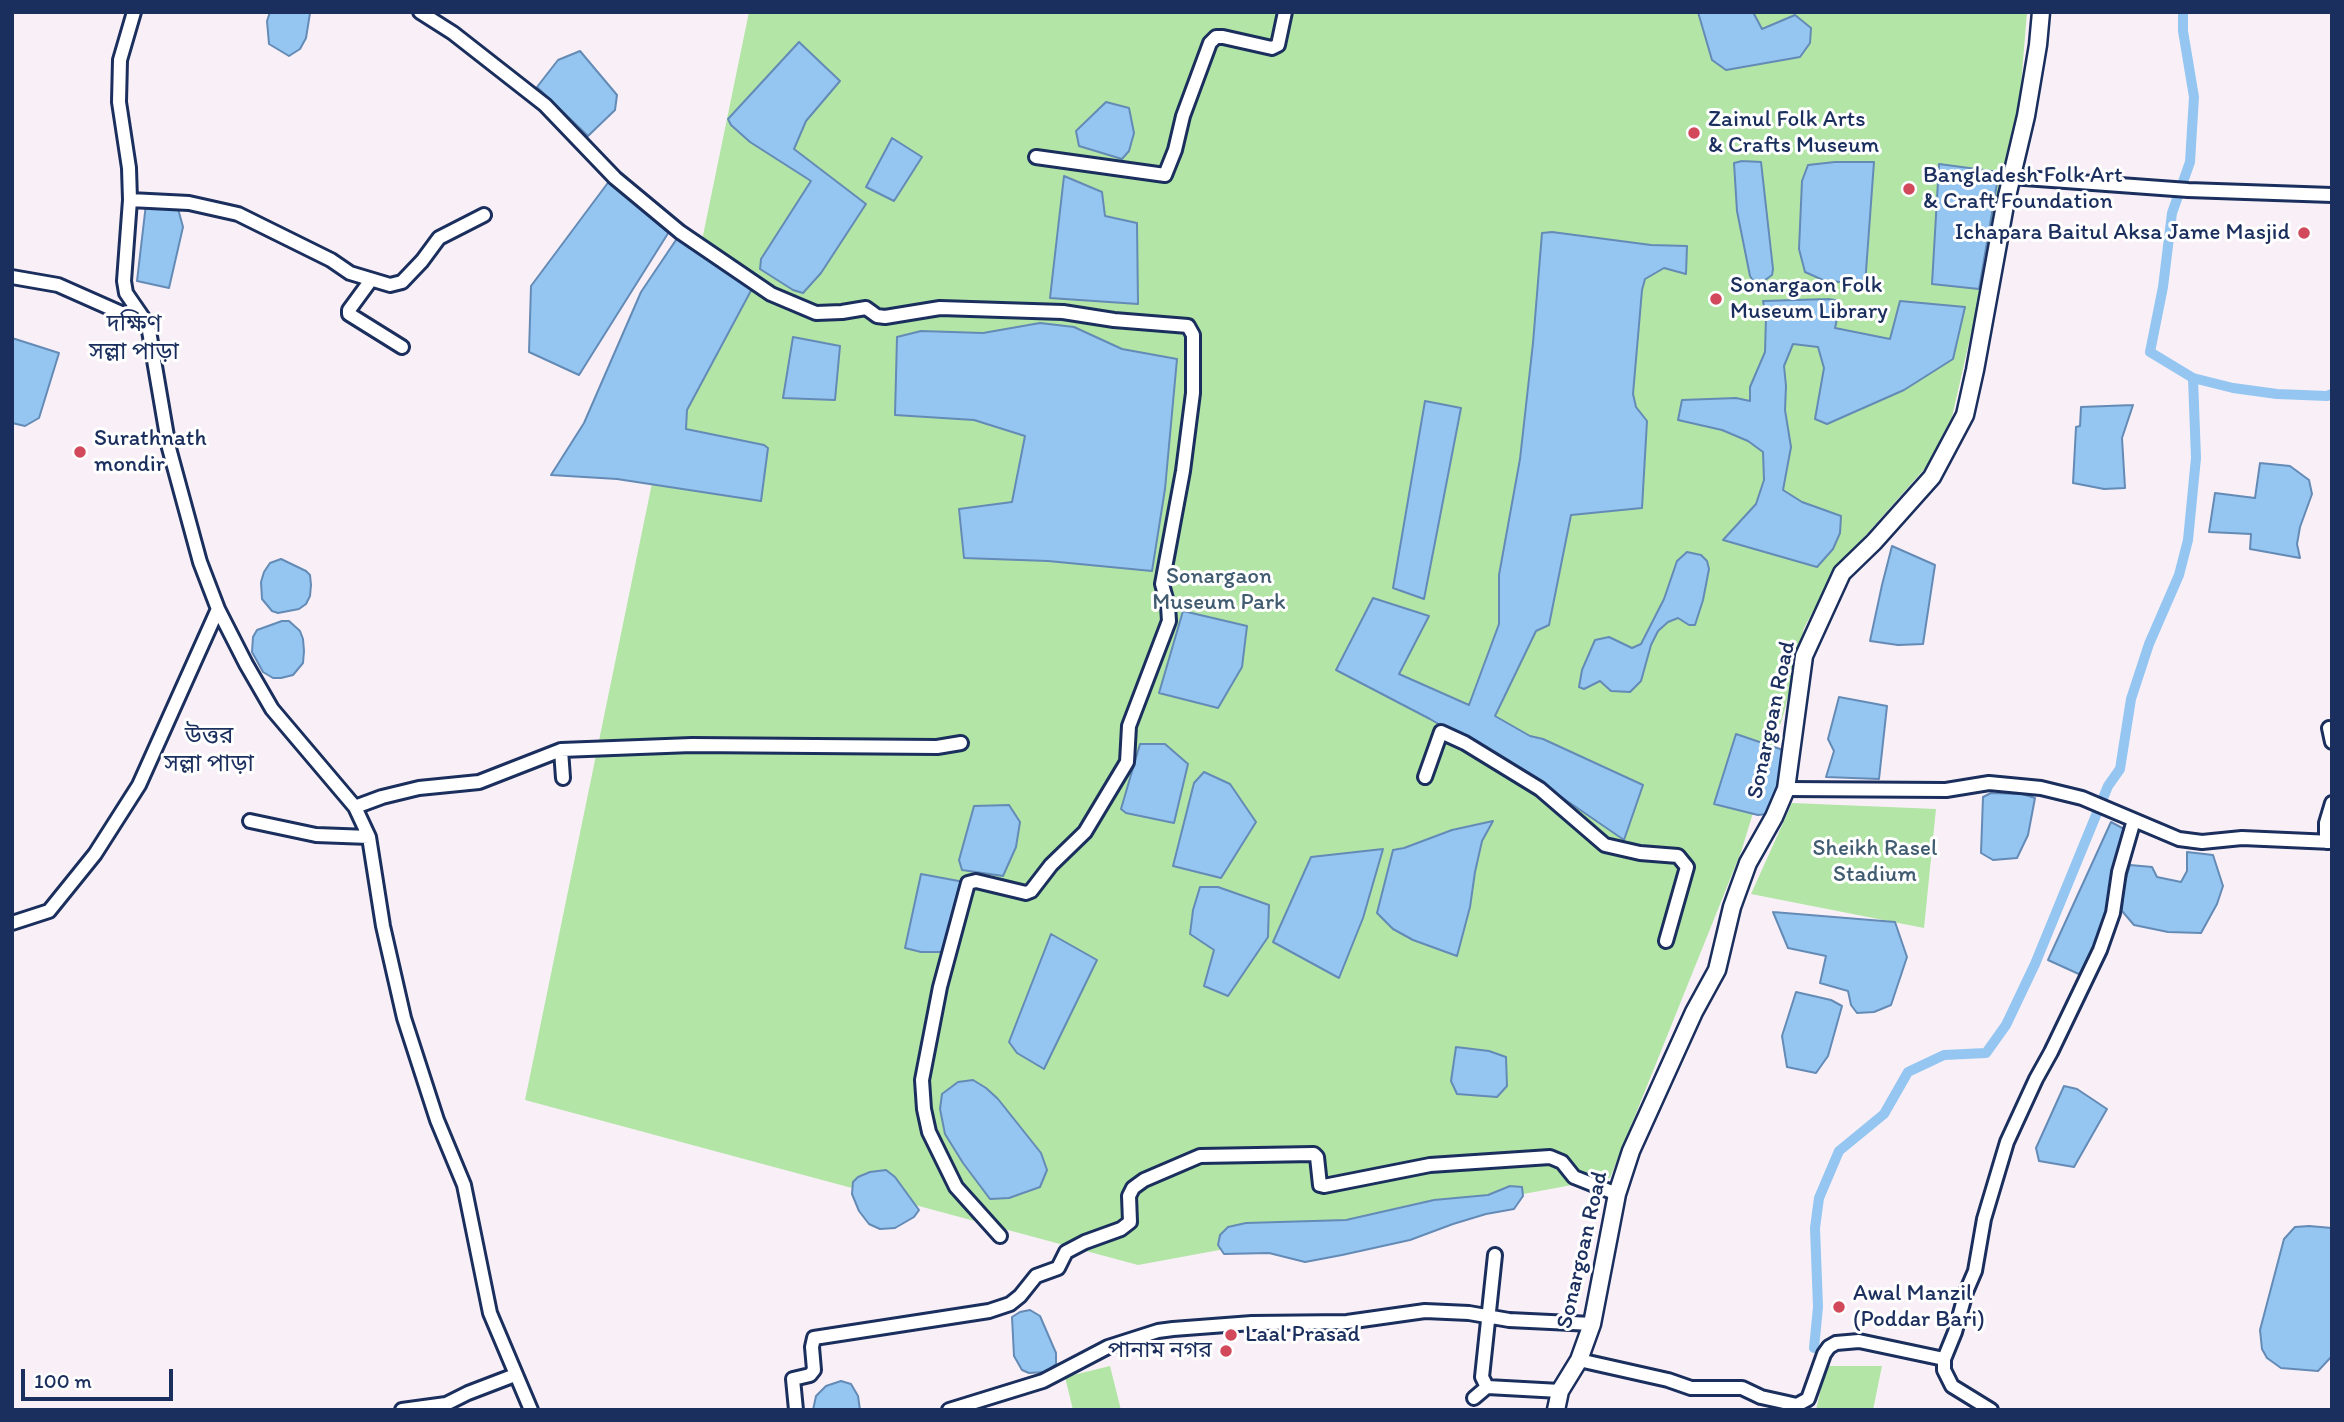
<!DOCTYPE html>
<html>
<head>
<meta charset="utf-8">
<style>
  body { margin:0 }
  #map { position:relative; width:2344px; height:1422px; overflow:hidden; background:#f9f0f7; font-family:Itim,sans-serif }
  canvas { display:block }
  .frame { position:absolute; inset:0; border:14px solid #1b2f5e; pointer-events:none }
  .scale { position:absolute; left:21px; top:1369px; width:152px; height:32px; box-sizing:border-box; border:4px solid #1b2f5e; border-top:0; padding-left:9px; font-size:21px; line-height:24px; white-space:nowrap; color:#1b2f5e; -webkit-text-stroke:5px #fff; paint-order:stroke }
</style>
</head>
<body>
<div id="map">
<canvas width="2344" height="1422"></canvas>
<div class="frame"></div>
<div class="scale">100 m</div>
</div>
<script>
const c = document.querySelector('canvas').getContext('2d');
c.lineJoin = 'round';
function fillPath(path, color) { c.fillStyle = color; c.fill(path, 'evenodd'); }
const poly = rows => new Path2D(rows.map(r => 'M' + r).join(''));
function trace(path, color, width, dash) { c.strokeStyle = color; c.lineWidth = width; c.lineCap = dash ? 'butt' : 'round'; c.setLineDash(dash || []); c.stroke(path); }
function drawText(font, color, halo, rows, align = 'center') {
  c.font = font + ' Itim,"Noto Sans Bengali",sans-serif'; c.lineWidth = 6; c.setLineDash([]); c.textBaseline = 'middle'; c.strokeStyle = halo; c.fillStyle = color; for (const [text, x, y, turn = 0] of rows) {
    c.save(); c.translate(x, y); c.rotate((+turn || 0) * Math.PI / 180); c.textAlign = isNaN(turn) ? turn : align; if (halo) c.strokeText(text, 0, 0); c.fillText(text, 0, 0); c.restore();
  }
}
fillPath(poly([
  [749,12,2027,12,2020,97,2006,180,1952,417,1926,467,1836,569,1804,628,1785,709,1741,852,1610,1178,1138,1265,525,1100],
  [1792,803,1936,809,1924,928,1751,894],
  [1110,1366,1121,1410,1073,1410,1065,1377],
  [1826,1366,1882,1366,1873,1410,1816,1410]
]), '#b2e5a6');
const water = poly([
  [270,12,310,13,306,38,300,49,289,56,269,44,267,21,270,12],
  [1698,12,1753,12,1762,29,1795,15,1811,28,1810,43,1800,57,1726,70,1712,60,1698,12],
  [799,42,840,81,806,121,794,149,866,204,821,273,803,293,793,290,760,269,761,259,811,181,750,142,731,125,728,119,799,42],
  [580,51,617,95,615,110,588,136,537,87,558,60,580,51],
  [1106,102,1129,108,1134,133,1129,151,1122,159,1079,146,1076,131,1106,102],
  [892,138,922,157,894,201,866,187,892,138],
  [1742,161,1761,162,1773,269,1772,275,1761,283,1754,282,1750,276,1737,211,1734,163,1742,161],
  [1835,162,1874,162,1865,285,1823,280,1805,272,1799,249,1802,181,1808,165,1835,162],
  [1939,164,1999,172,1979,289,1932,284,1939,164],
  [1064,176,1102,192,1105,216,1137,223,1138,304,1050,298,1064,176],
  [610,180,672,227,579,375,529,352,531,286,610,180],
  [146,204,177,205,183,227,169,288,137,281,146,204],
  [1552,232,1651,245,1687,246,1686,274,1664,268,1645,279,1642,290,1633,394,1636,407,1647,421,1642,508,1571,515,1549,625,1536,631,1495,716,1530,736,1543,739,1643,785,1624,840,1557,794,1495,757,1430,719,1336,670,1373,598,1429,616,1399,674,1469,705,1499,624,1499,575,1520,459,1533,343,1542,233,1552,232],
  [680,234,754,285,687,410,686,429,764,445,768,448,761,501,617,479,551,475,584,423,641,292,680,234],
  [1828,299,1841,301,1835,328,1890,339,1900,301,1965,307,1953,359,1904,390,1827,424,1815,419,1824,368,1818,347,1793,344,1784,366,1786,386,1785,410,1791,447,1783,490,1802,502,1841,516,1840,533,1833,549,1817,567,1723,540,1756,504,1764,480,1763,452,1748,441,1722,430,1678,420,1682,400,1736,398,1750,401,1750,387,1765,352,1766,317,1763,301,1828,299],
  [1040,323,1074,327,1122,349,1177,359,1165,489,1152,571,1048,561,964,558,959,509,1012,502,1025,436,974,420,895,415,897,337,921,331,983,333,1040,323],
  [793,337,840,346,835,400,783,398,793,337],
  [12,338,59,353,39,418,25,426,12,423,12,338],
  [1425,401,1461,408,1424,599,1393,588,1425,401],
  [2133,405,2122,438,2125,488,2104,489,2073,483,2076,427,2080,426,2081,407,2133,405],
  [2260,463,2290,466,2309,480,2312,494,2300,527,2297,544,2300,558,2250,549,2251,534,2209,532,2215,493,2255,498,2260,463],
  [1892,546,1935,565,1923,644,1898,645,1870,641,1882,585,1892,546],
  [1687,552,1701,555,1707,561,1709,569,1703,600,1695,625,1689,625,1678,618,1668,622,1658,631,1651,645,1641,681,1630,692,1611,691,1600,681,1584,689,1579,687,1582,670,1595,640,1609,637,1632,648,1641,644,1664,599,1677,561,1687,552],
  [281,559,306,571,310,575,311,585,310,596,306,604,299,609,278,613,272,611,262,599,261,582,264,572,270,563,281,559],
  [1183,611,1247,626,1242,667,1218,708,1159,693,1183,611],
  [282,621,289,621,300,631,303,639,304,651,303,663,293,675,281,678,273,678,263,672,252,652,253,637,257,630,282,621],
  [1839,697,1887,706,1879,779,1826,777,1834,751,1828,739,1839,697],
  [1736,734,1786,751,1780,785,1767,814,1758,815,1714,804,1736,734],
  [1140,744,1165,744,1188,764,1174,823,1126,813,1121,809,1140,744],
  [1204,772,1230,784,1256,822,1221,878,1173,866,1194,783,1204,772],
  [1991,793,2022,794,2035,798,2028,835,2017,858,1993,860,1981,853,1983,797,1991,793],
  [1009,805,1020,822,1016,847,1003,876,962,870,959,860,974,806,1009,805],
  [1493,821,1482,841,1475,872,1470,907,1457,956,1413,940,1393,929,1377,913,1393,850,1404,848,1452,830,1493,821],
  [2111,822,2126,830,2108,915,2097,945,2081,975,2048,960,2111,822],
  [1383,849,1363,918,1339,978,1273,942,1311,857,1383,849],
  [2187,852,2213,855,2223,886,2217,904,2201,933,2168,932,2134,925,2122,911,2123,888,2130,865,2152,867,2157,877,2181,882,2187,871,2187,852],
  [921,874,964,882,949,952,921,952,905,948,921,874],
  [1200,887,1218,887,1269,905,1268,937,1228,996,1204,986,1214,950,1190,934,1193,910,1200,887],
  [1773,912,1895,922,1907,957,1891,1005,1874,1012,1857,1013,1851,1005,1848,991,1820,983,1826,956,1788,948,1773,912],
  [1051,934,1097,960,1044,1069,1017,1053,1009,1042,1051,934],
  [1796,992,1831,1000,1842,1006,1828,1056,1816,1073,1787,1067,1782,1036,1796,992],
  [1456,1047,1489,1051,1506,1057,1507,1086,1497,1097,1457,1094,1451,1081,1456,1047],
  [973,1080,986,1088,998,1099,1041,1153,1047,1170,1040,1187,1009,1198,990,1199,963,1163,945,1134,940,1109,942,1094,958,1082,973,1080],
  [2064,1086,2077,1089,2107,1109,2074,1167,2039,1161,2036,1148,2064,1086],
  [886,1170,895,1177,919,1210,914,1217,895,1228,880,1229,869,1224,859,1211,852,1194,853,1182,858,1177,870,1172,886,1170],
  [1510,1186,1522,1187,1523,1196,1514,1209,1486,1214,1453,1224,1410,1240,1342,1255,1305,1262,1269,1253,1224,1254,1218,1245,1220,1235,1228,1227,1246,1223,1346,1220,1434,1200,1488,1195,1510,1186],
  [2309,1226,2332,1228,2332,1356,2318,1371,2281,1368,2267,1358,2262,1349,2260,1330,2284,1239,2295,1227,2309,1226],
  [1030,1310,1040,1316,1056,1353,1056,1364,1045,1372,1029,1373,1022,1370,1014,1356,1012,1317,1020,1312,1030,1310],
  [841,1381,851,1384,858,1396,860,1410,813,1410,816,1396,826,1386,841,1381]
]);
fillPath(water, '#94c6f1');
trace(water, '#648ab6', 2);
trace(poly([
  [2193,378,2233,388,2277,394,2327,396,2332,394],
  [1814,1348,1818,1307,1815,1228,1819,1198,1839,1151,1884,1114,1908,1072,1944,1055,1986,1053,2006,1025,2035,964,2108,786,2120,769,2131,699,2149,644,2179,575,2188,540,2196,458,2193,378,2150,352,2163,287,2172,213,2190,162,2194,97,2183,31,2183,12]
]), '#94c6f1', 10);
const minor = poly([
  [134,12,120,60,119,102,129,168,130,200,124,281,126,293,148,325,169,448,200,562,218,609,246,664,272,709,355,807,369,837,383,926,404,1018,437,1120,464,1185,490,1313,531,1410],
  [420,12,453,33,545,105,615,178,680,232,771,294,816,313,842,312,866,308,877,316,885,317,940,308,1063,312,1114,320,1188,326,1193,335,1193,393,1183,471,1162,584,1168,606,1169,621,1129,726,1127,762,1085,832,1051,865,1031,891,1026,893,976,881,968,883,940,987,922,1080,924,1109,929,1132,956,1187,1000,1236],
  [1036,157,1165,175,1175,150,1183,116,1210,43,1216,37,1223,37,1272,48,1278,45,1285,12],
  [2011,177,2188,190,2332,195],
  [130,200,189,203,238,214,331,260,350,273,390,285,402,282,422,261,439,238,484,215],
  [12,277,58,285,146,324],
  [371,280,349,310,349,314,402,347],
  [2332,729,2329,728,2332,742],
  [561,750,563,778],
  [1425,777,1441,732,1465,743,1540,789,1605,845,1640,853,1678,856,1687,867,1666,941],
  [1786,789,1946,790,1989,783,2041,788,2082,798,2179,839,2202,842,2242,838,2332,842],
  [355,807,382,797,419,788,479,782,561,750,692,745,937,747,961,743],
  [250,821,316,835,369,837],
  [2326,842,2326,823,2332,803],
  [12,923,49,911,95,854,139,785,218,609],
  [1579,1360,1668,1380,1691,1388,1742,1388,1761,1397,1797,1405,1808,1399,1824,1354,1829,1347,1836,1343,1859,1341,1944,1359],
  [1487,1387,1482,1377,1495,1255],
  [1474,1398,1487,1387,1560,1391],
  [402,1410,446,1404,468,1393,515,1375],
  [796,1410,793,1379,810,1375,814,1370,812,1347,814,1338,989,1311,1010,1304,1020,1296,1036,1276,1058,1268,1066,1252,1085,1242,1121,1229,1130,1222,1129,1196,1133,1188,1144,1180,1200,1156,1314,1154,1317,1157,1320,1185,1324,1186,1430,1165,1550,1157,1562,1162,1574,1177,1617,1194],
  [949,1410,1043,1381,1108,1347,1158,1331,1173,1329,1252,1323,1347,1322,1425,1311,1469,1313,1509,1320,1592,1324],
  [1991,1410,1952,1386,1944,1370,1944,1359,1955,1332,1966,1292,1975,1271,1984,1219,2007,1142,2036,1079,2051,1052,2100,950,2113,913,2119,872,2134,820]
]);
const major = poly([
  [1556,1410,1560,1391,1579,1360,1592,1324,1617,1194,1631,1151,1694,1012,1717,970,1732,907,1748,863,1774,817,1786,789,1804,656,1842,573,1874,542,1932,477,1965,415,1975,370,2005,205,2026,116,2038,45,2041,12]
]);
trace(minor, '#1b2f5e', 18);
trace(major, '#1b2f5e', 21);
trace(minor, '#fff', 12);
trace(major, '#fff', 16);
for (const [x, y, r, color] of [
  [1694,133,7,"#d1495b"],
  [1909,189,7,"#d1495b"],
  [2304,233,7,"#d1495b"],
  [1716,299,7,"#d1495b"],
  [80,452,7,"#d1495b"],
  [1839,1307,7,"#d1495b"],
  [1231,1335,7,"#d1495b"],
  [1226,1351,7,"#d1495b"]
]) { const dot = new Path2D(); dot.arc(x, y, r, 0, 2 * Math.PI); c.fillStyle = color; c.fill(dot); trace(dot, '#fff', 2.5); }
drawText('23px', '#1b2f5e', '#fff', [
  ["Zainul Folk Arts",1708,120],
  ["& Crafts Museum",1708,146],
  ["Bangladesh Folk Art",1923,176],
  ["& Craft Foundation",1923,202],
  ["Ichapara Baitul Aksa Jame Masjid",2290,233,"right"],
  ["Sonargaon Folk",1730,286],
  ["Museum Library",1730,312],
  ["Surathnath",94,439],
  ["mondir",94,465],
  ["Awal Manzil",1853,1294],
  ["(Poddar Bari)",1853,1320],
  ["Laal Prasad",1245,1335],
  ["পানাম নগর",1212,1351,"right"]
], 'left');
drawText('23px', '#415c70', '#fff', [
  ["Sonargaon",1219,577],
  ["Museum Park",1219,603],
  ["Sheikh Rasel",1875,849],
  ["Stadium",1875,875]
]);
drawText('23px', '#1b2f5e', '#fff', [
  ["Sonargoan Road",1772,720,-78],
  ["Sonargoan Road",1583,1250,-77]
]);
drawText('24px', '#1b2f5e', '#fff', [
  ["দক্ষিণ",134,325],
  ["সল্লা পাড়া",134,353],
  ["উত্তর",209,737],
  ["সল্লা পাড়া",209,765]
]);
</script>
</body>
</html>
